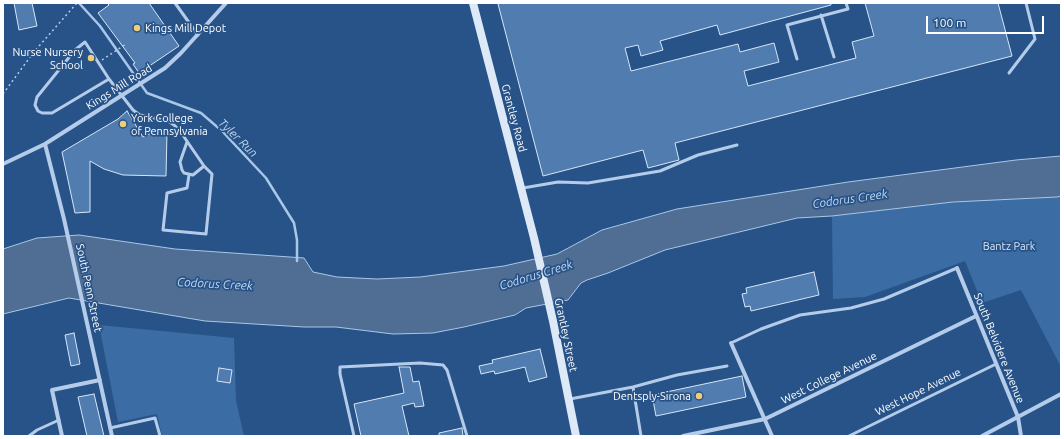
<!DOCTYPE html>
<html>
<head>
<meta charset="utf-8">
<style>
  body { margin:0 }
  #map { position:relative; width:1064px; height:439px; overflow:hidden; background:#275388; font-family:Ubuntu,sans-serif }
  canvas { display:block }
  .frame { position:absolute; inset:0; border:4px solid #fff; pointer-events:none }
  .scale { position:absolute; left:926px; top:16px; width:118px; height:18px; box-sizing:border-box; border:2px solid #fff; border-top:0; padding-left:5px; font-size:12px; line-height:14px; white-space:nowrap; color:#fff; -webkit-text-stroke:3px #275388; paint-order:stroke }
</style>
</head>
<body>
<div id="map">
<canvas width="1064" height="439"></canvas>
<div class="frame"></div>
<div class="scale">100 m</div>
</div>
<script>
const c = document.querySelector('canvas').getContext('2d');
c.lineJoin = 'round';
function fillPath(path, color) { c.fillStyle = color; c.fill(path, 'evenodd'); }
const poly = rows => new Path2D(rows.map(r => 'M' + r).join(''));
function trace(path, color, width, dash) { c.strokeStyle = color; c.lineWidth = width; c.lineCap = dash ? 'butt' : 'round'; c.setLineDash(dash || []); c.stroke(path); }
function drawText(font, color, halo, rows, align = 'center') {
  c.font = font + ' Ubuntu,sans-serif'; c.lineWidth = 3.5; c.setLineDash([]); c.textBaseline = 'middle'; c.strokeStyle = halo; c.fillStyle = color; for (const [text, x, y, turn = 0] of rows) {
    c.save(); c.translate(x, y); c.rotate((+turn || 0) * Math.PI / 180); c.textAlign = isNaN(turn) ? turn : align; if (halo) c.strokeText(text, 0, 0); c.fillText(text, 0, 0); c.restore();
  }
}
fillPath(poly([
  [1061,196,1061,367,1021,290,982,303,965,261,865,297,833,299,832,216,953,202],
  [99,325,234,338,236,401,244,436,162,436,157,414,118,422]
]), '#3c6ca4');
const water = poly([
  [1061,156,1061,196,1057,197,953,202,832,216,797,218,665,250,608,273,587,280,581,283,568,300,526,308,515,315,464,327,433,333,393,334,336,327,304,327,205,321,69,298,3,314,3,249,37,238,79,235,175,249,304,258,313,272,337,277,377,279,420,277,504,266,557,254,602,230,677,209,848,182,1016,160,1061,156]
]);
fillPath(water, '#506e94');
trace(water, '#a8c7e9', 1);
trace(poly([
  [79,3,100,26,147,93,201,113,222,131,266,178,294,223,297,240,297,261]
]), '#a8c7e9', 2.5);
const building = poly([
  [14,3,32,3,37,26,19,30,14,3],
  [107,3,149,3,179,46,139,73,133,64,135,63,98,13,109,5,107,3],
  [502,3,831,3,831,5,720,35,717,25,660,41,663,50,641,56,638,45,625,48,631,71,738,44,740,52,774,43,779,62,744,71,748,86,856,58,852,42,874,36,865,3,998,3,1012,56,675,143,679,160,648,168,643,150,543,176,498,4,502,3],
  [127,111,143,137,153,132,167,132,166,176,123,175,104,169,90,161,90,212,75,213,62,152,118,119,127,111],
  [814,272,819,295,751,311,750,306,745,307,742,294,747,293,746,288,814,272],
  [74,333,80,364,71,366,65,335,74,333],
  [540,349,547,377,529,382,525,367,495,374,494,371,481,374,479,366,493,363,492,360,540,349],
  [399,367,410,367,413,382,419,381,424,406,415,407,414,403,402,406,409,436,361,436,354,404,404,393,399,367],
  [219,368,232,370,230,383,217,381,219,368],
  [742,376,746,397,656,416,652,395,742,376],
  [94,394,104,436,87,436,78,397,94,394],
  [462,428,463,436,439,436,439,433,462,428]
]);
fillPath(building, '#507caf');
trace(building, '#d7e6f7', 1);
trace(poly([
  [102,60,126,44],
  [3,94,33,53,77,3]
]), '#b4cce9', 1.5, [2, 3]);
trace(poly([
  [175,3,198,35],
  [821,15,834,57],
  [797,59,787,25,848,9,846,3],
  [1009,73,1035,39,1026,3],
  [109,79,52,113,42,113,38,111,35,105,37,97,75,50,85,42,109,79,133,110,140,115,168,121,174,125,180,131,204,166,212,174,206,234,163,230,167,193,187,188,189,175],
  [187,142,180,162,182,170,184,173,193,175,204,166],
  [523,188,558,182,588,183,660,171,698,155,737,145],
  [731,343,761,329,800,315,851,308,884,299,957,268],
  [633,387,677,375,727,366],
  [570,399,633,387,641,436],
  [110,428,155,418,160,436],
  [29,436,37,430,59,420],
  [354,436,340,374,340,367,420,363,443,365,447,370,467,436],
  [849,436,996,364]
]), '#b4cce9', 3);
trace(poly([
  [45,144,64,219,112,436],
  [3,164,45,144,165,68,181,53,226,3],
  [957,268,1018,417,1021,436],
  [731,343,772,436],
  [62,436,52,390,100,380],
  [683,436,765,419,976,316],
  [982,436,1061,394]
]), '#b4cce9', 4);
trace(poly([
  [473,3,534,238,553,321,576,436]
]), '#dee9f8', 8);
for (const [x, y, r, color] of [
  [137,28,4,"#f1cd79"],
  [91,58,4,"#f1cd79"],
  [123,124,4,"#f1cd79"],
  [699,396,4,"#f1cd79"]
]) { const dot = new Path2D(); dot.arc(x, y, r, 0, 2 * Math.PI); c.fillStyle = color; c.fill(dot); trace(dot, '#275388', 1.5); }
drawText('11px', '#fff', '#275388', [
  ["Kings Mill Depot",145,28],
  ["Nurse Nursery",83,52,"right"],
  ["School",83,65,"right"],
  ["York College",131,118],
  ["of Pennsylvania",131,131],
  ["Dentsply-Sirona",691,396,"right"]
], 'left');
drawText('11px', '#fff', '#275388', [
  ["Kings Mill Road",119,87,-32],
  ["Grantley Road",514,118,75],
  ["South Penn Street",89,288,78],
  ["Grantley Street",566,335,78],
  ["South Belvidere Avenue",999,348,68],
  ["West College Avenue",829,378,-26],
  ["West Hope Avenue",918,392,-26]
]);
drawText('11px', '#d7e6f7', '#275388', [
  ["Bantz Park",1009,246]
]);
drawText('italic 12px', '#bfd6f0', '#275388', [
  ["Tyler Run",238,138,44],
  ["Codorus Creek",850,199,-8],
  ["Codorus Creek",536,275,-17],
  ["Codorus Creek",215,284,3]
]);
</script>
</body>
</html>
